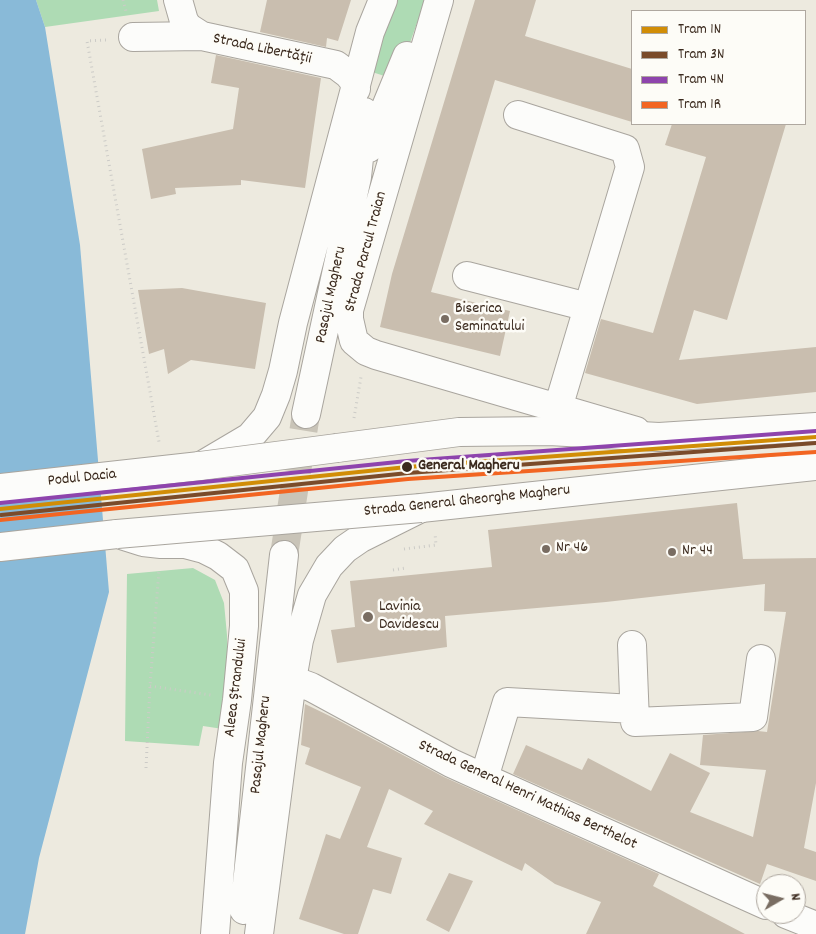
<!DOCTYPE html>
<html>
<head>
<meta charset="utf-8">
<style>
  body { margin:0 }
  #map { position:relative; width:816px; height:934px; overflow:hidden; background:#edeadf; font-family:Dekko,sans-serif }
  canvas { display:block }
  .legend { position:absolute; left:631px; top:10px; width:175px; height:115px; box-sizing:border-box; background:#fdfcf7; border:1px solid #afa8a0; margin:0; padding:6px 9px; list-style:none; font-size:15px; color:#3b2a1e }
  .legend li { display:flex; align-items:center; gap:10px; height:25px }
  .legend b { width:25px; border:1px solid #afa8a0 }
  .north { position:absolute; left:756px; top:874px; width:50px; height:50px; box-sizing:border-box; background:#fdfcf7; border:1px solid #afa8a0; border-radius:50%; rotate:82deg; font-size:14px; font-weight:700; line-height:20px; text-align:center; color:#3b2a1e }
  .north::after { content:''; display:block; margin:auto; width:18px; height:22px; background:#796d62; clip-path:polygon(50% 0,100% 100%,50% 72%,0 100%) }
</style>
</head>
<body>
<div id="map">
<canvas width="816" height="934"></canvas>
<ul class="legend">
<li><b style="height:6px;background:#d18d06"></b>Tram 1N</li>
<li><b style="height:6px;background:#7a4b2a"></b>Tram 3N</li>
<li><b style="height:6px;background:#8e44ad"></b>Tram 4N</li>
<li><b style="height:6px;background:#f26522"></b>Tram 1R</li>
</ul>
<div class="north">N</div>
</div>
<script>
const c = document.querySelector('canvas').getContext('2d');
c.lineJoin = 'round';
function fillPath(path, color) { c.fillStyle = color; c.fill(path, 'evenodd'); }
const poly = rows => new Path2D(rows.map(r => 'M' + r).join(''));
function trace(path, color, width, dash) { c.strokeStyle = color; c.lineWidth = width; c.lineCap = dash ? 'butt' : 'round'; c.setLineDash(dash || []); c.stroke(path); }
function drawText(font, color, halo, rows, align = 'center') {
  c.font = font + ' Dekko,sans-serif'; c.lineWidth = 5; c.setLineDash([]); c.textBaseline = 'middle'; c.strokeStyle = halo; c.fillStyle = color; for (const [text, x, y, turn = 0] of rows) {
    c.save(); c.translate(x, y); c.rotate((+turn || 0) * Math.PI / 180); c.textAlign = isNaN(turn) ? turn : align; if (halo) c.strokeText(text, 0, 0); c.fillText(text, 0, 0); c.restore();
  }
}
fillPath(poly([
  [36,0,157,0,159,11,45,27],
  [384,0,425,0,397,80,372,72],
  [193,568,215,580,224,603,227,635,228,684,223,729,203,726,199,746,125,741,127,574]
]), '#aedbb4');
fillPath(poly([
  [0,0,36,0,45,27,80,245,109,592,39,858,25,934,0,934]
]), '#89bad8');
fillPath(poly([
  [267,0,351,0,338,41,327,38,326,47,260,32],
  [475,0,536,0,525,36,632,69,632,122,495,80,431,292,510,311,500,356,380,327,392,274],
  [216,55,321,78,305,188,241,180,241,185,175,188,176,194,151,199,142,149,233,129,239,88,211,83],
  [672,124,786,124,727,320,694,310,679,360,816,347,816,392,697,404,585,373,601,319,653,333,706,157,665,145],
  [182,288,266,303,255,369,191,360,168,374,164,349,149,354,138,290],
  [737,503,743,559,816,558,816,783,804,848,816,852,816,881,767,864,760,884,513,774,526,745,582,770,588,758,651,791,670,753,710,773,690,812,753,837,766,770,700,765,703,735,758,731,767,732,786,612,764,611,765,584,606,602,445,616,447,647,337,663,331,630,355,627,350,581,492,567,488,530],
  [305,704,336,719,444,777,659,874,653,886,745,934,586,934,601,902,555,884,525,863,522,871,424,824,433,811,389,789,367,847,402,858,391,894,373,889,358,934,344,934,299,919,326,834,340,839,361,787,305,764,310,748,301,745],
  [449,873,473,881,449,932,426,920]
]), '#c9beaf');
trace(poly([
  [284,555,306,414]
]), '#c9c4b8', 28, [28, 14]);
const minor = poly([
  [178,0,184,21,188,27,202,36,336,65,348,74,353,80,356,89],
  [439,0,349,310,349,319,354,341,366,351,376,355,636,431],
  [133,37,202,36],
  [518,115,625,149,630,167,558,408],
  [369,148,407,56],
  [467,276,588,307],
  [306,414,357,177,364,112],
  [201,466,250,437,267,417,276,395,283,371,293,323,370,32,383,0],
  [124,536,143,542,161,544,185,544,204,549,218,556,235,569,244,591,244,626,237,700,228,763,215,934],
  [632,645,635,722,753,717,761,659],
  [292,680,311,687,451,763,484,778,766,905],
  [484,778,507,702,634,709],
  [244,910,284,555],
  [786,914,816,926],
  [259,934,292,680,299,640,312,595,329,566,345,549,361,538,421,508]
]);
const major = poly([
  [337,448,459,432,549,431,659,437,816,427],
  [0,488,200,466],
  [421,508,816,466],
  [0,547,117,534]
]);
trace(minor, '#a9a59e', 30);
trace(major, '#a9a59e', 30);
trace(poly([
  [123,0,126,11],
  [106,40,87,41,159,442],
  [354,418,361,377],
  [404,549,436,545,435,533],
  [393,570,406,568],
  [150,686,211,695],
  [146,768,150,686,159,570]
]), '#cccbc7', 3, [1, 4]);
trace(minor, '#fcfcfa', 28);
trace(major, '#fcfcfa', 28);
const majorBridge = poly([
  [200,466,337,448],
  [117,534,421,508]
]);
trace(majorBridge, '#a9a59e', 30, []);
trace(majorBridge, '#fcfcfa', 28);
trace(poly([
  [0,509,407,467,816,437]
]), '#d18d06', 4);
trace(poly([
  [1,515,408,473,816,443]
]), '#7a4b2a', 4);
trace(poly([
  [0,503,407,461,816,431]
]), '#8e44ad', 4);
trace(poly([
  [0,520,408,479,816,452]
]), '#f26522', 4);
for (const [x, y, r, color] of [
  [445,319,5,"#796d62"],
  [407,467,6,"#3b2a1e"],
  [546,549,5,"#796d62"],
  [672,552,5,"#796d62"],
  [368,617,6,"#796d62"]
]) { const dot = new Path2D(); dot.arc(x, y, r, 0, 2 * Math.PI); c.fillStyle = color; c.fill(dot); trace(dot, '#fdfcf7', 2); }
drawText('16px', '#3b2a1e', '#fdfcf7', [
  ["Strada Libertății",262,50,12],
  ["Strada Parcul Traian",367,252,-75],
  ["Pasajul Magheru",332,295,-78],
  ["Podul Dacia",82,479,-6],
  ["Strada General Gheorghe Magheru",467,502,-6],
  ["Aleea Ștrandului",237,688,-83],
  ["Pasajul Magheru",262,745,-84],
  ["Strada General Henri Mathias Berthelot",527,796,25]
]);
drawText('16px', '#3b2a1e', '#fdfcf7', [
  ["Biserica",455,310],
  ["Seminatului",455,328],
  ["Nr 46",556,549],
  ["Nr 44",682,552],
  ["Lavinia",379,608],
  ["Davidescu",379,626]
], 'left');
drawText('bold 16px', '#3b2a1e', '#fdfcf7', [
  ["General Magheru",418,467]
], 'left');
</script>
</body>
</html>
